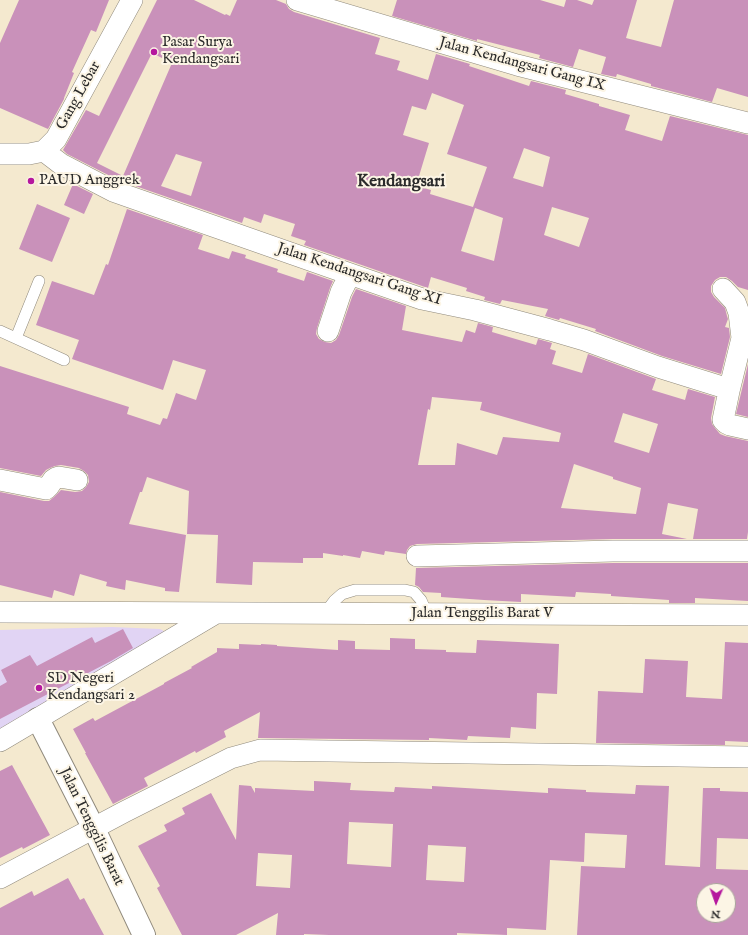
<!DOCTYPE html>
<html>
<head>
<meta charset="utf-8">
<style>
  body { margin:0 }
  #map { position:relative; width:748px; height:935px; overflow:hidden; background:#f4e9cf; font-family:"IM FELL English",serif }
  canvas { display:block }
  .north { position:absolute; left:696px; top:883px; width:40px; height:40px; box-sizing:border-box; background:#fcf5e5; border:1px solid #a8a49b; border-radius:50%; rotate:182deg; font-size:11px; font-weight:700; line-height:16px; text-align:center; color:#2b2b2b }
  .north::after { content:''; display:block; margin:auto; width:14px; height:18px; background:#b5179e; clip-path:polygon(50% 0,100% 100%,50% 72%,0 100%) }
</style>
</head>
<body>
<div id="map">
<canvas width="748" height="935"></canvas>
<div class="north">N</div>
</div>
<script>
const c = document.querySelector('canvas').getContext('2d');
c.lineJoin = 'round';
function fillPath(path, color) { c.fillStyle = color; c.fill(path, 'evenodd'); }
const poly = rows => new Path2D(rows.map(r => 'M' + r).join(''));
function trace(path, color, width, dash) { c.strokeStyle = color; c.lineWidth = width; c.lineCap = dash ? 'butt' : 'round'; c.setLineDash(dash || []); c.stroke(path); }
function drawText(font, color, halo, rows, align = 'center') {
  c.font = font + ' "IM FELL English",serif'; c.lineWidth = 4; c.setLineDash([]); c.textBaseline = 'middle'; c.strokeStyle = halo; c.fillStyle = color; for (const [text, x, y, turn = 0] of rows) {
    c.save(); c.translate(x, y); c.rotate((+turn || 0) * Math.PI / 180); c.textAlign = isNaN(turn) ? turn : align; if (halo) c.strokeText(text, 0, 0); c.fillText(text, 0, 0); c.restore();
  }
}
fillPath(poly([
  [112,627,160,629,171,635,0,729,0,630]
]), '#e1d4f4');
fillPath(poly([
  [19,0,109,0,96,32,91,30,72,72,74,73,64,98,64,99,48,129,0,108,0,43],
  [157,0,194,0,225,15,226,14,230,16,237,0,276,0,286,4,289,9,294,12,380,38,375,54,400,61,397,70,428,80,436,54,470,64,469,66,529,86,531,81,566,90,565,94,599,104,599,106,630,115,625,130,662,141,670,116,748,135,748,290,738,287,732,281,726,277,720,277,715,280,711,286,711,292,714,297,725,308,727,316,728,319,725,327,729,328,730,337,721,374,662,356,595,331,596,329,560,318,559,320,545,316,548,309,502,300,500,304,484,300,485,297,466,291,467,288,431,277,428,288,425,287,304,245,306,241,291,236,295,224,264,214,261,223,244,217,242,223,118,180,67,154,63,150,86,110,99,116],
  [152,53,172,63,123,176,97,163],
  [432,93,464,105,447,154,487,167,473,207,430,194,431,190,416,186,429,143,403,135,412,106,426,110],
  [524,148,550,157,543,187,513,178],
  [176,154,202,162,191,196,161,186],
  [552,207,589,218,579,247,544,235],
  [475,208,503,218,494,261,461,251],
  [397,0,540,0,564,7,566,0,577,0,592,5,594,0,637,0,626,38,661,47,674,0,748,0,748,97,717,88,712,102,651,86,651,84,617,74,616,77,601,74,606,57,579,49,573,67,539,58,540,55,477,39,477,41,392,16],
  [73,184,93,194,84,214,64,205],
  [37,204,70,218,52,262,19,249],
  [127,209,203,235,198,249,229,259,232,251,246,255,245,258,278,269,277,272,304,281,307,272,333,281,330,288,317,328,316,334,319,339,325,342,331,343,336,340,339,335,352,297,356,289,406,306,402,330,462,342,466,330,475,333,478,323,493,327,492,332,536,345,538,339,552,343,550,349,556,351,552,364,582,373,588,354,656,379,652,390,685,400,688,389,715,397,711,418,712,424,715,428,720,434,725,436,748,441,748,532,747,539,693,539,698,509,668,503,662,534,687,539,613,539,417,544,410,546,407,550,406,554,385,551,384,555,362,551,360,558,343,555,343,556,323,553,323,558,303,558,303,563,253,562,252,585,216,583,218,535,187,534,189,491,147,477,142,492,140,492,129,524,186,535,179,592,165,591,165,588,126,580,125,590,106,586,107,582,80,574,74,596,54,590,52,598,0,585,0,492,44,501,49,501,54,497,61,490,75,492,82,491,86,487,89,482,88,475,84,471,79,468,61,465,55,466,50,468,46,470,41,476,0,468,0,366,129,407,127,414,160,425,163,418,167,419,176,393,196,400,206,370,173,360,163,390,72,359,79,340,36,325,52,281,94,295,106,264,108,265],
  [432,397,482,402,480,410,561,433,559,442,503,437,497,455,457,443,455,465,418,465,428,409,430,410],
  [623,413,658,424,649,453,614,442],
  [574,464,613,477,613,479,641,488,636,514,561,508],
  [748,364,748,417,736,414],
  [613,563,748,563,748,601,695,598,695,603,669,603,669,600,611,596,611,594,576,592,575,597,521,594,521,602,484,600,441,597,441,593,423,592,419,587,415,585,416,568],
  [123,629,133,648,111,661,0,719,0,686,7,682,1,670,30,655,37,666,92,637,95,643],
  [390,638,415,639,415,649,446,650,446,652,476,653,477,640,559,644,557,694,537,693,536,729,511,727,510,738,468,736,467,740,429,738,429,740,258,738,260,712,224,731,226,737,196,753,195,751,144,778,148,786,113,804,85,753,86,753,73,729,93,718,95,721,164,684,164,683,192,668,191,667,217,652,217,648,239,649,239,644,261,645,261,644,277,645,277,646,338,650,338,640,355,641,355,649,390,650],
  [725,642,748,643,748,742,725,741,725,745,596,743,598,691,643,693,645,659,688,661,686,697,722,699],
  [12,765,50,835,23,849,22,847,0,858,0,771],
  [314,781,351,783,350,790,394,792,395,787,432,789,432,786,548,793,548,788,586,790,586,792,635,794,636,785,669,786,665,865,700,867,703,788,720,788,720,791,748,792,748,839,717,838,716,869,748,870,748,935,577,935,581,866,625,868,627,835,585,833,584,862,550,860,546,930,507,928,507,935,457,933,457,935,329,935,304,934,304,935,276,935,278,913,236,935,182,935,157,888,160,886,138,846,167,831,164,825,185,814,182,808,211,793,236,840,239,785,251,786,255,793,255,788,314,791],
  [349,822,393,824,391,867,347,864],
  [428,845,466,847,464,882,426,880],
  [258,853,292,855,290,888,256,886],
  [704,891,728,891,728,915,704,915],
  [68,878,80,900,84,898,104,935,0,935,0,908,32,891,34,896]
]), '#c991ba');
const service = poly([
  [0,331,64,360],
  [16,338,39,281],
  [325,613,334,601,342,594,355,590,405,590,414,592,421,600,427,614]
]);
const minor = poly([
  [297,0,517,65,748,123],
  [44,151,61,164,113,191,350,274,422,299,475,310,550,330,584,340,658,367,719,386,730,387],
  [0,154,29,154,44,151,56,139,132,0],
  [723,289,735,302,739,313,742,338,729,391,723,420,726,423,730,425,748,429],
  [328,331,341,292,350,274],
  [0,480,46,489,49,486,53,480,56,478,59,477,77,480],
  [417,556,613,551,748,551],
  [0,612,748,615],
  [0,741,216,613],
  [0,878,124,812,231,758,260,750,748,757]
]);
const tertiary = poly([
  [38,719,94,829,144,935]
]);
trace(service, '#908a7d', 12);
trace(minor, '#908a7d', 22);
trace(tertiary, '#908a7d', 24);
trace(service, '#fff', 11);
trace(minor, '#fff', 21);
trace(tertiary, '#fff', 22);
for (const [x, y, r, color] of [
  [154,52,4,"#b5179e"],
  [31,181,4,"#b5179e"],
  [39,688,4,"#b5179e"]
]) { const dot = new Path2D(); dot.arc(x, y, r, 0, 2 * Math.PI); c.fillStyle = color; c.fill(dot); trace(dot, '#fcf5e5', 1.5); }
drawText('15px', '#2b2b2b', '#fcf5e5', [
  ["Pasar Surya",162,43],
  ["Kendangsari",162,60],
  ["PAUD Anggrek",39,181],
  ["SD Negeri",47,679],
  ["Kendangsari 2",47,696]
], 'left');
drawText('15px', '#2b2b2b', '#fcf5e5', [
  ["Jalan Kendangsari Gang IX",522,65,15],
  ["Gang Lebar",79,96,-61],
  ["Jalan Kendangsari Gang XI",359,275,18],
  ["Jalan Tenggilis Barat V",482,614],
  ["Jalan Tenggilis Barat",91,827,64]
]);
drawText('bold 17px', '#2b2b2b', '#fcf5e5', [
  ["Kendangsari",401,183]
]);
</script>
</body>
</html>
